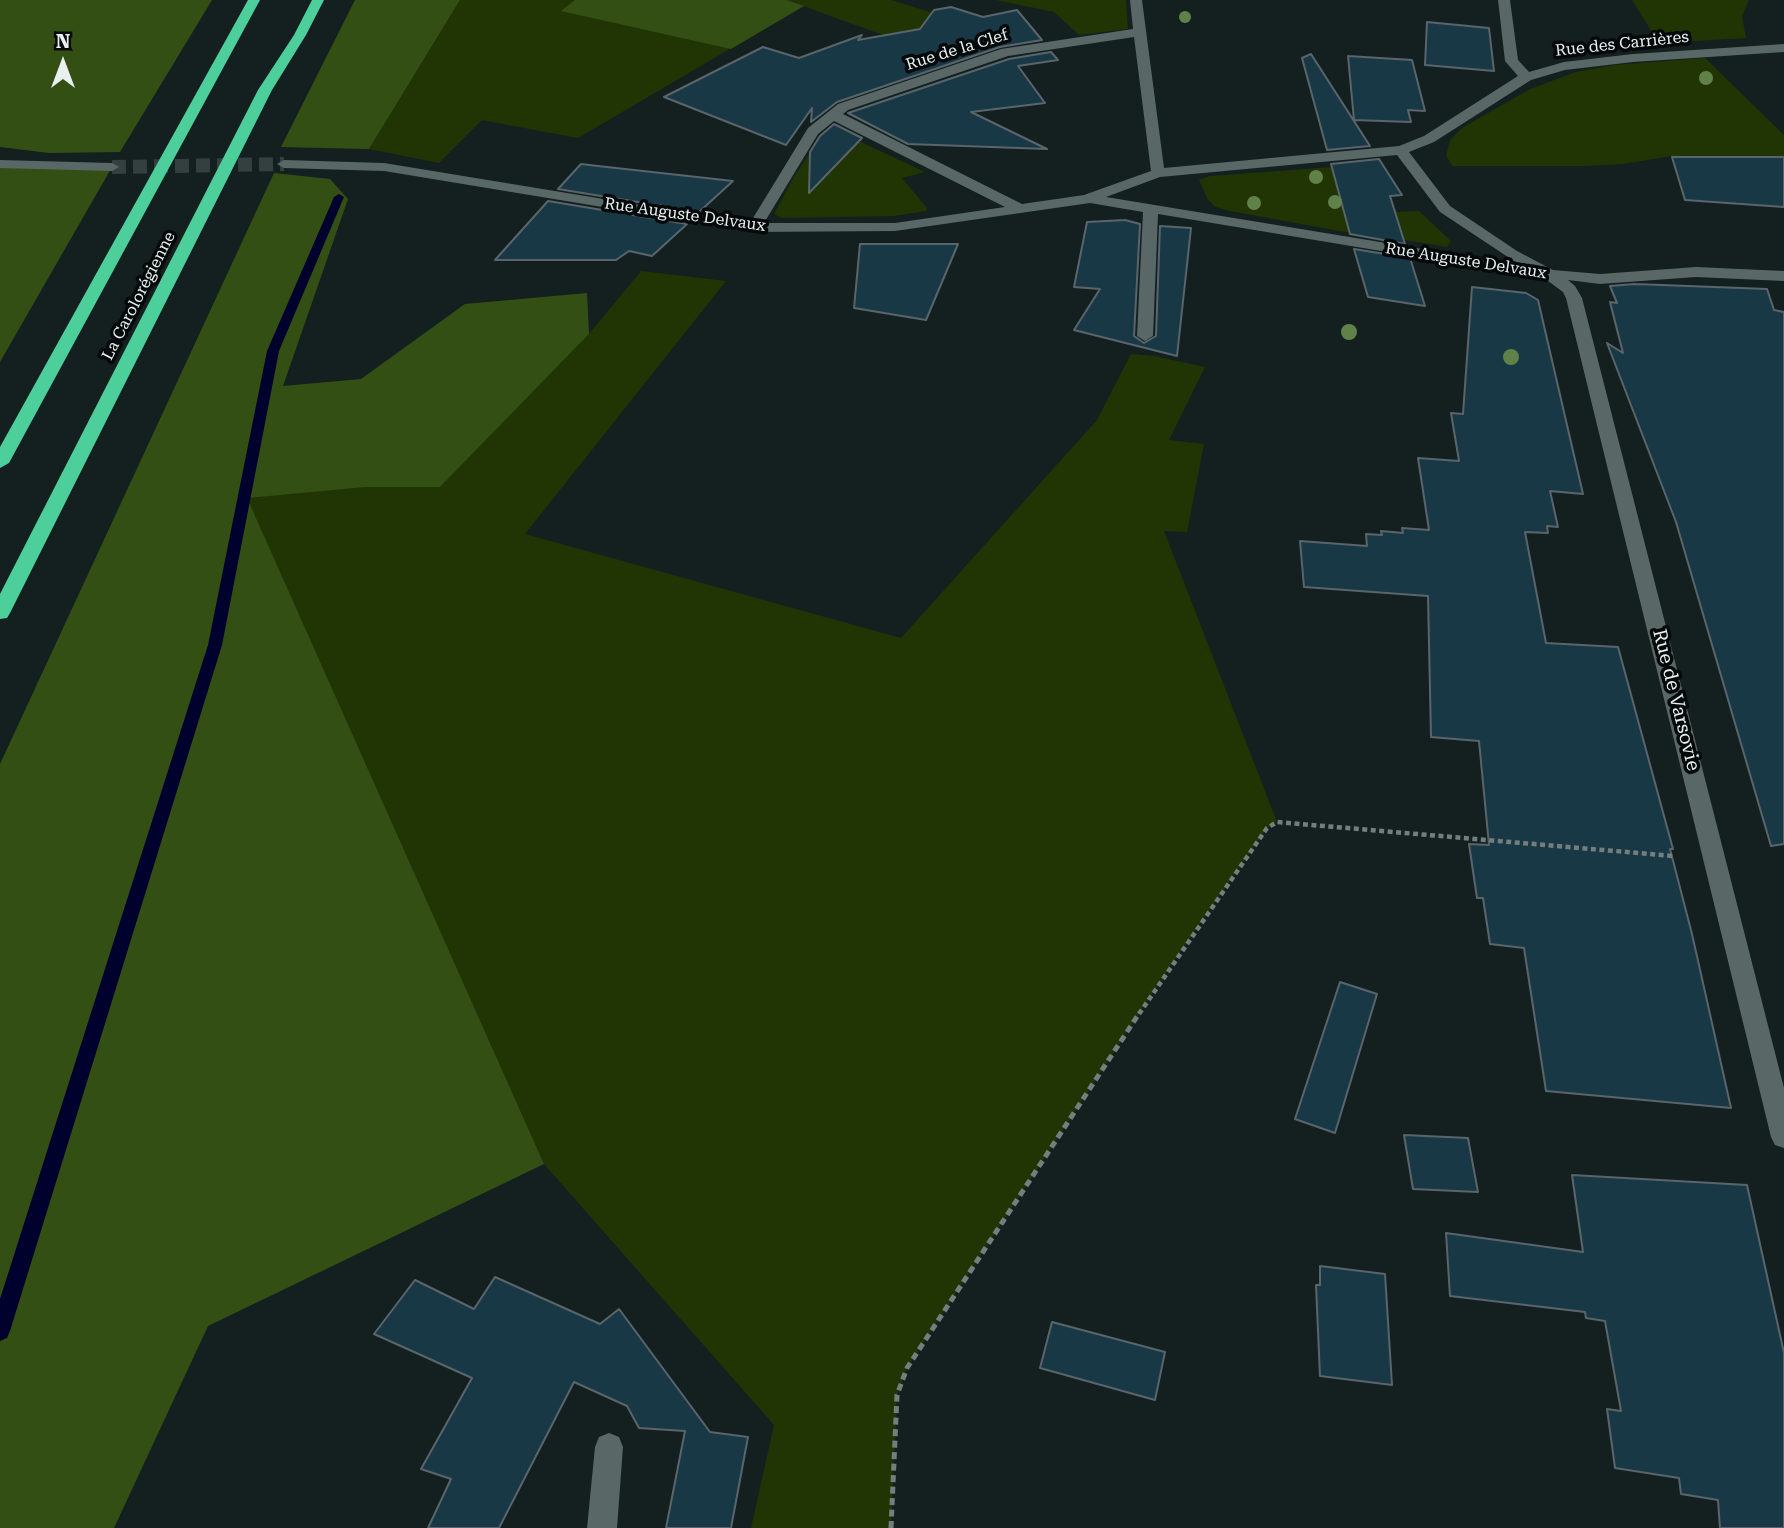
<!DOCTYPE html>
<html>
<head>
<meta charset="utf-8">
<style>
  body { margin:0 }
  #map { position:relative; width:1784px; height:1528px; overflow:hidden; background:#142020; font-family:"Roboto Serif",serif }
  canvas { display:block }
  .north { position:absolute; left:28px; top:28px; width:70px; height:70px; -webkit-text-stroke:5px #050909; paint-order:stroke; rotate:0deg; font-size:19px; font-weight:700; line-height:28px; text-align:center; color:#e8f0f0 }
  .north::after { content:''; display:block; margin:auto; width:24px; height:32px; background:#e8f0f0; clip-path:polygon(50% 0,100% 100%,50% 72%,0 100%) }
</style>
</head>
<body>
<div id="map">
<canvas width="1784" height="1528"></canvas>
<div class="north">N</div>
</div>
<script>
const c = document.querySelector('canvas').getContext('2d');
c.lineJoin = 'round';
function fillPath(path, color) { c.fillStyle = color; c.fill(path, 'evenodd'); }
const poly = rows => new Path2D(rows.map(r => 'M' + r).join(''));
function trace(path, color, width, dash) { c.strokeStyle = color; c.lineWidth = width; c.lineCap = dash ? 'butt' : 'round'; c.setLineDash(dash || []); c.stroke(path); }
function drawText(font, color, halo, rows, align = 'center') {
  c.font = font + ' "Roboto Serif",serif'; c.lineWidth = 7; c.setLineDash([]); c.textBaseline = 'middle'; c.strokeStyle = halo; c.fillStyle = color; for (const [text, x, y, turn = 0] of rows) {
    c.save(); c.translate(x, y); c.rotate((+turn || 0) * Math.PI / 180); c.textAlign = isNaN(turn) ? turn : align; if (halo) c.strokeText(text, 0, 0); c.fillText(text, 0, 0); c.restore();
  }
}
fillPath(poly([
  [460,0,891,0,983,28,916,47,803,6,578,138,482,120,439,163,369,149],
  [996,0,1126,0,1128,29,1079,35,1054,12],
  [1632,0,1749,0,1742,16,1746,38,1659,43],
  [1705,58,1784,135,1784,156,1672,156,1623,164,1587,166,1452,166,1446,155,1450,140,1462,128,1530,89,1576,72,1615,65],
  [848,136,925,172,902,178,927,208,926,211,894,216,782,218,774,214,795,175,816,144],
  [1346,166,1382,186,1397,212,1419,211,1451,241,1447,247,1393,238,1394,234,1345,232,1230,211,1216,207,1208,200,1199,180,1210,176],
  [641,271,726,281,525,534,901,638,1097,420,1131,354,1154,356,1205,367,1169,440,1204,444,1187,532,1164,531,1277,822,1267,828,1171,965,907,1368,897,1395,891,1528,751,1528,774,1425,544,1164,246,497,366,487,440,487,589,334]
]), '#203503');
fillPath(poly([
  [0,0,212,0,120,152,49,153,0,147],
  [355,0,460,0,369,149,281,147],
  [575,0,786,0,804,6,731,49,561,11],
  [0,164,112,167,0,362],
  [274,173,330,179,348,199,283,386,361,379,465,304,587,293,589,334,440,487,366,487,247,498,544,1164,208,1326,114,1528,0,1528,0,764]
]), '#344f14');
fillPath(poly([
  [339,194,344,197,279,351,222,645,10,1331,7,1338,0,1341,0,1299,208,645,267,351,334,197,339,194]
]), '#00012d');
const building = poly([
  [951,7,983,17,1017,10,1042,40,1000,47,837,102,811,122,812,108,786,145,664,97,763,47,799,58,862,35,858,40,920,29,934,10,951,7],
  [1427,22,1489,28,1494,71,1425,65,1427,22],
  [1051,52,1058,60,1018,66,1045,103,971,112,1047,149,908,144,848,113,1009,59,1051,52],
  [1311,54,1370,146,1327,150,1302,58,1311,54],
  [1348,56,1412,60,1425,111,1408,110,1411,122,1354,120,1348,56],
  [834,124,862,138,809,193,810,152,820,136,834,124],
  [1672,157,1784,157,1784,207,1685,200,1672,157],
  [1379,159,1402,195,1390,196,1405,244,1350,234,1331,164,1379,159],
  [581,164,598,166,733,181,699,212,558,189,581,164],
  [548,201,687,224,652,256,629,251,616,260,495,260,548,201],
  [1125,220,1140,224,1134,336,1144,343,1156,336,1160,226,1191,228,1177,356,1074,330,1100,289,1074,287,1087,222,1125,220],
  [860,244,958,244,926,320,854,308,860,244],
  [1354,249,1410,258,1425,306,1368,297,1354,249],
  [1635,284,1767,289,1774,310,1784,312,1784,844,1771,846,1676,522,1607,343,1623,353,1610,302,1617,303,1610,286,1635,284],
  [1472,287,1526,293,1538,300,1583,494,1550,491,1558,527,1547,526,1548,533,1525,532,1546,643,1618,647,1673,849,1670,849,1692,934,1731,1108,1546,1091,1524,948,1490,944,1483,898,1477,898,1469,844,1489,845,1479,741,1431,737,1428,596,1304,587,1300,541,1367,546,1366,534,1382,535,1381,531,1403,533,1402,528,1429,530,1418,458,1459,461,1451,413,1463,414,1472,287],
  [1340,982,1377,994,1335,1133,1295,1119,1340,982],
  [1404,1135,1468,1138,1478,1192,1413,1189,1404,1135],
  [1572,1175,1747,1185,1784,1353,1784,1528,1720,1528,1718,1500,1681,1494,1679,1478,1615,1468,1607,1409,1621,1411,1605,1321,1586,1318,1585,1312,1450,1296,1446,1233,1583,1252,1572,1175],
  [1320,1266,1385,1274,1392,1385,1320,1376,1316,1285,1320,1285,1320,1266],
  [495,1277,600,1324,619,1309,710,1432,748,1437,731,1528,666,1528,685,1431,639,1428,627,1406,574,1382,499,1528,428,1528,451,1479,421,1469,472,1378,374,1334,415,1280,474,1309,495,1277],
  [1052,1322,1165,1352,1155,1400,1040,1368,1052,1322]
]);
fillPath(building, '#183846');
trace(building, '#59656a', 2);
trace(poly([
  [112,167,284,164]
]), '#343f3f', 14, [14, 7]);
trace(poly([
  [1139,1014,1267,828,1277,822,1673,856]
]), '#747e7e', 4.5, [5, 3.5]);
trace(poly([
  [891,1528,897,1395,907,1368,1140,1012]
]), '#747e7e', 5, [7, 4.5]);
fillPath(poly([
  [1130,0,1142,0,1164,168,1399,146,1424,136,1518,76,1505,61,1498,0,1510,0,1518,60,1529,72,1564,62,1633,54,1784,44,1784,52,1633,62,1565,70,1531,80,1434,142,1409,152,1450,206,1517,251,1553,270,1600,274,1696,267,1784,271,1784,281,1696,277,1600,284,1568,280,1575,286,1582,298,1784,1088,1784,1148,1775,1145,1771,1137,1566,298,1563,292,1544,278,1158,214,1153,336,1145,341,1137,336,1143,212,1090,203,895,231,754,232,384,171,284,168,277,164,284,160,384,163,750,223,808,128,838,104,1001,49,1133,29,1130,0],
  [1134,37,1151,171,1084,195,1022,204,843,114,848,110,1008,56,1134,37],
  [834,121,1005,207,895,223,764,223,818,134,834,121],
  [1397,155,1440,212,1520,265,1106,197,1160,177,1397,155],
  [0,160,112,163,119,167,112,171,0,168,0,160],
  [609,1433,619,1437,623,1447,617,1528,587,1528,595,1447,599,1437,609,1433]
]), '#596767');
fillPath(poly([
  [248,0,260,0,9,463,0,468,0,447,248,0],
  [312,0,324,0,306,35,272,90,10,613,7,618,0,619,0,594,258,90,294,35,312,0]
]), '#4dcf9c');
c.fillStyle = '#608249';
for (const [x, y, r] of [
  [1185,17,6],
  [1706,78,7],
  [1316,177,7],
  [1335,202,7],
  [1254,203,7],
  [1349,332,8],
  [1511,357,8]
]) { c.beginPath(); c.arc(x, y, r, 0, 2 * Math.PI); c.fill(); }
drawText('16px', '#e8f0f0', '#050909', [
  ["Rue des Carrières",1622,44,-6],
  ["Rue de la Clef",957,50,-17],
  ["Rue Auguste Delvaux",685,215,8],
  ["Rue Auguste Delvaux",1466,261,9],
  ["La Carolorégienne",139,296,-63]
]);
drawText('19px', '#e8f0f0', '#050909', [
  ["Rue de Varsovie",1676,700,76]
]);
</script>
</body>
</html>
